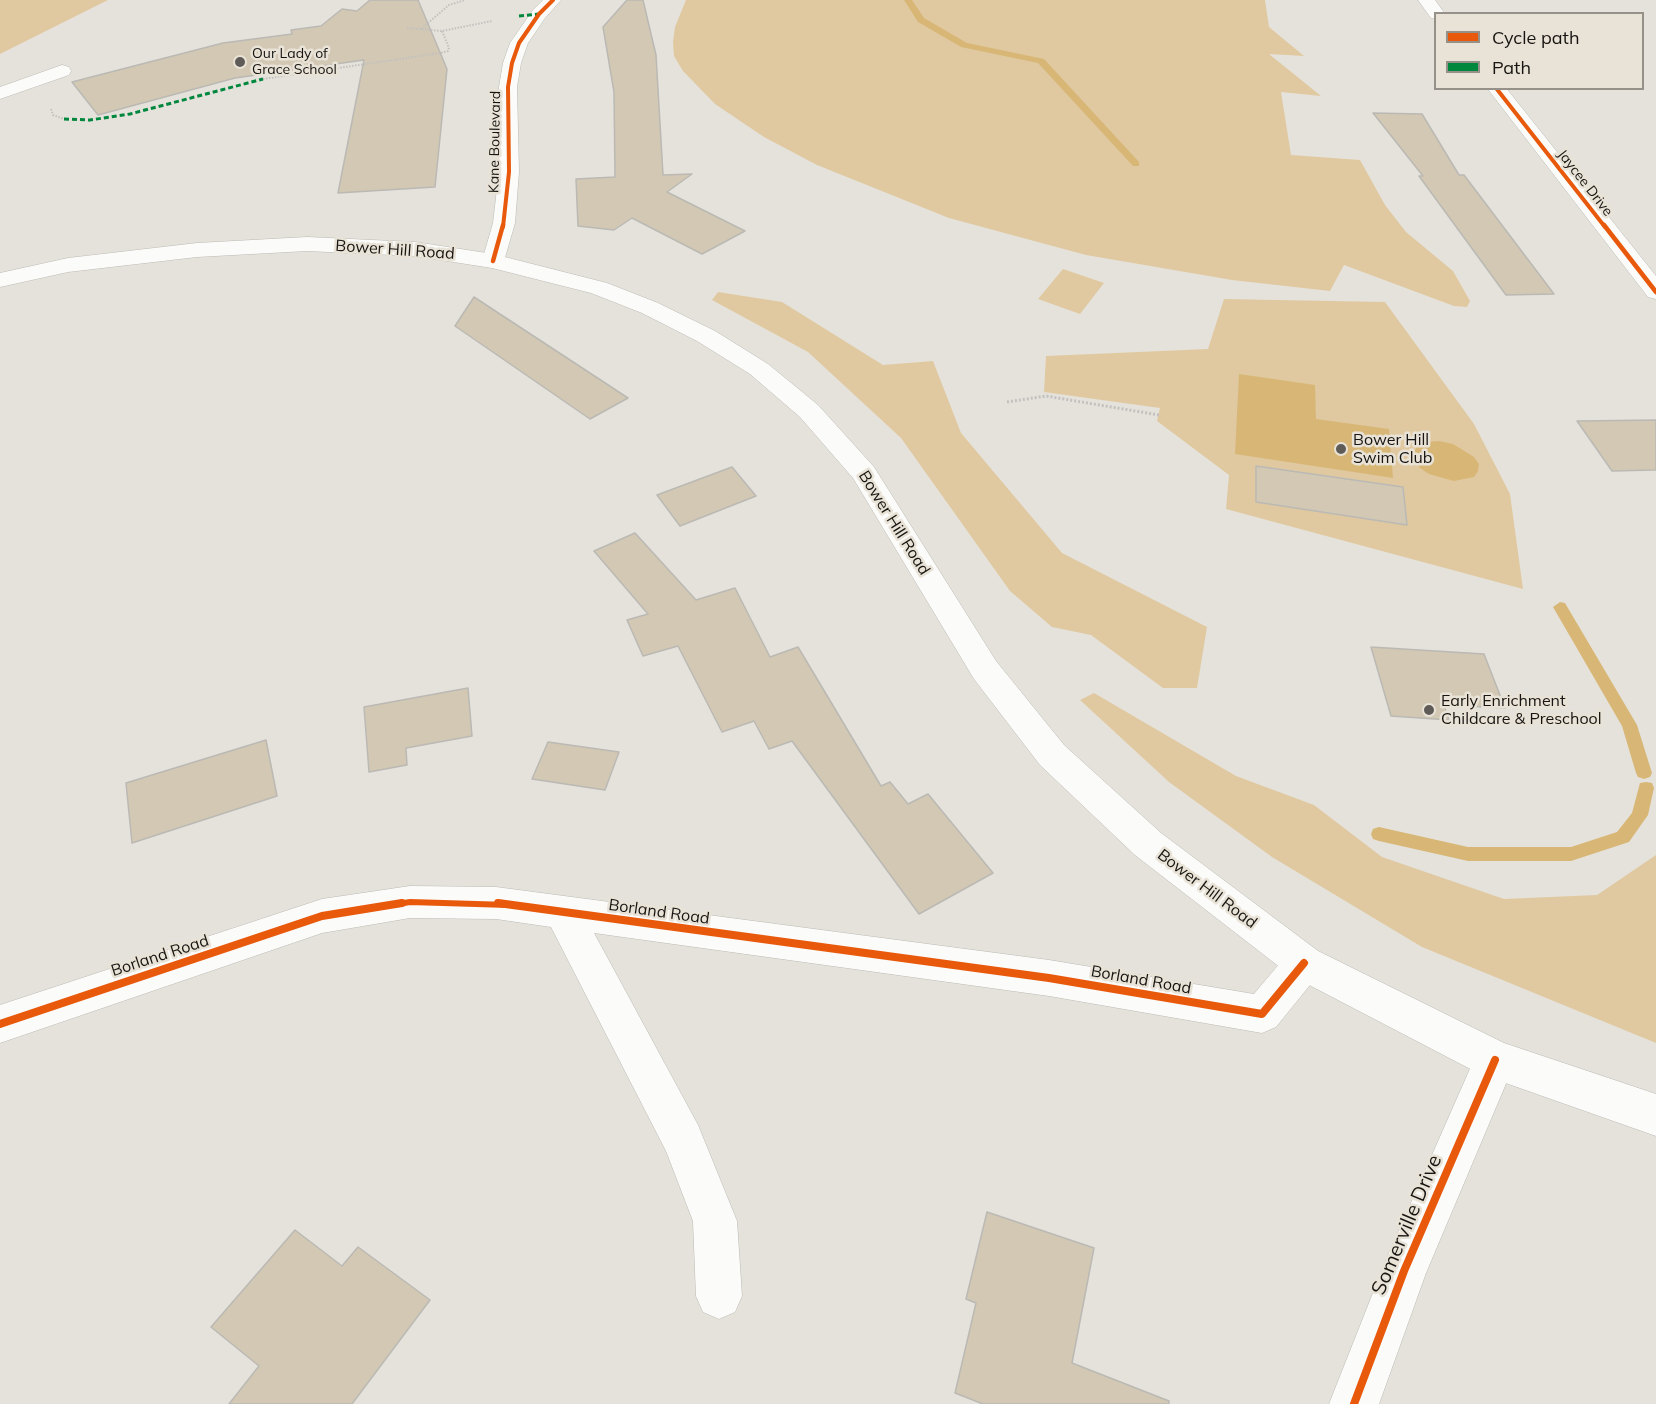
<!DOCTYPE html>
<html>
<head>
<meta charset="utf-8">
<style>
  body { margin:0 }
  #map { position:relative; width:1656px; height:1404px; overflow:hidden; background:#e5e2db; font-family:Mulish,sans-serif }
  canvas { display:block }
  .legend { position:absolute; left:1434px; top:12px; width:210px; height:78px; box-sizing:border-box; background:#e9e3d7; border:2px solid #959088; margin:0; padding:8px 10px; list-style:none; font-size:18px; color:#171411 }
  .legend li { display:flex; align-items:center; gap:12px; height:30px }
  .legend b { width:30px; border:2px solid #959088 }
</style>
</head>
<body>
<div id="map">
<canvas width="1656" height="1404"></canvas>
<ul class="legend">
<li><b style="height:8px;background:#e8590c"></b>Cycle path</li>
<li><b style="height:8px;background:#00873e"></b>Path</li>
</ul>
</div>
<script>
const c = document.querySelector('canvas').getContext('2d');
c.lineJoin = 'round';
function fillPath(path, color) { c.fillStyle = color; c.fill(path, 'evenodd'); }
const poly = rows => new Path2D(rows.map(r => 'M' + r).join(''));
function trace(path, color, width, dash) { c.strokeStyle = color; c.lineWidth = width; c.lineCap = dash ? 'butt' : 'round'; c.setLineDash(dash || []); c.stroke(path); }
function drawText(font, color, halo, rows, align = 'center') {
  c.font = font + ' Mulish,sans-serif'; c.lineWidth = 5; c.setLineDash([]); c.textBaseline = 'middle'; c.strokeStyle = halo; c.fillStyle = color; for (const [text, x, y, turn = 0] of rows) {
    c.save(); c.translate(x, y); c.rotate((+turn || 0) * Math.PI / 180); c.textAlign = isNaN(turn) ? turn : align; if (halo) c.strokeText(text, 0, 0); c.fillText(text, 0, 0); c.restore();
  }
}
fillPath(poly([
  [0,0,108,0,0,54],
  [686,0,1265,0,1269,27,1304,56,1269,54,1321,96,1281,92,1291,155,1360,160,1385,205,1406,232,1453,271,1470,301,1467,307,1454,306,1344,265,1330,291,1232,280,1086,255,949,218,817,165,764,137,715,104,683,71,674,56,673,42,675,27],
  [1063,269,1104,283,1080,314,1038,299],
  [718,292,782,302,883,365,933,361,961,433,1062,553,1207,627,1197,688,1163,688,1091,635,1052,627,1010,591,901,438,808,352,712,300],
  [1224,299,1385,302,1474,424,1510,494,1523,589,1226,509,1229,475,1157,421,1160,408,1044,392,1046,356,1208,349],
  [1094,693,1236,776,1314,805,1382,857,1504,899,1597,895,1656,855,1656,1043,1422,947,1272,857,1169,782,1080,700]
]), '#e0c9a0');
fillPath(poly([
  [1239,374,1315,385,1316,419,1389,429,1393,478,1235,454],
  [1439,441,1453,444,1474,457,1479,464,1478,471,1474,477,1454,481,1429,474,1420,468,1414,460,1413,453,1417,447,1426,442]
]), '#d8b776');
fillPath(poly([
  [904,0,912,0,924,18,967,43,1044,59,1139,162,1139,166,1133,166,1038,63,961,47,918,22,904,0],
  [1560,602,1565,603,1637,725,1652,773,1650,777,1644,779,1638,777,1636,773,1622,726,1553,607,1560,602],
  [1646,782,1652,783,1654,788,1648,815,1629,842,1571,861,1468,861,1379,841,1373,839,1371,834,1373,829,1379,827,1468,847,1571,847,1617,832,1632,813,1640,783,1646,782]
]), '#d8b776');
const building = poly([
  [370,0,418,0,447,69,435,187,338,193,364,60,235,78,98,115,72,82,223,43,292,34,291,30,321,26,342,9,357,11,370,0],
  [627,0,643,0,656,55,663,175,692,174,667,192,745,231,702,254,632,218,614,230,578,226,576,179,615,177,614,92,603,27,627,0],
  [1373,113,1422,114,1459,175,1464,175,1554,294,1506,295,1419,176,1423,176,1373,113],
  [474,297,628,398,590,419,455,326,474,297],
  [1656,420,1656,470,1612,471,1577,421,1656,420],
  [1256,466,1403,487,1407,525,1256,502,1256,466],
  [732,467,756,496,680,526,657,495,732,467],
  [635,533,696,600,735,588,770,657,798,647,881,786,890,782,908,804,928,794,993,873,919,914,792,741,769,749,754,721,722,732,678,646,643,656,627,620,648,614,594,551,635,533],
  [1371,647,1484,654,1505,708,1444,705,1449,720,1391,716,1371,647],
  [468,688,472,736,406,748,407,765,369,772,364,707,468,688],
  [266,740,277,796,132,843,126,783,266,740],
  [548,742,619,752,605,790,532,779,548,742],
  [987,1212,1094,1248,1072,1363,1169,1401,1169,1404,983,1404,955,1393,976,1303,966,1299,987,1212],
  [295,1230,342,1266,358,1247,430,1300,352,1404,229,1404,259,1366,211,1327,295,1230]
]);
fillPath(building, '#d2c8b4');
trace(building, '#bbb9b4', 1.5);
const minor = poly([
  [543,0,561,0,545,18,528,43,521,63,517,87,519,172,515,223,504,261,501,266,493,268,485,266,482,261,493,223,499,172,499,87,503,63,510,43,533,10,543,0],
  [1418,0,1435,0,1445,14,1436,14,1436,19,1431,18,1418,0],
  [62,65,69,67,71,71,69,75,0,99,0,87,62,65],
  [1487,88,1506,88,1656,276,1656,299,1648,297,1487,88],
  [410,886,496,887,1049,960,1254,994,1290,951,1304,945,1318,951,1323,963,1318,975,1276,1027,1262,1033,1049,996,594,933,698,1125,737,1221,742,1296,735,1312,719,1319,703,1312,696,1296,693,1221,666,1151,551,927,496,919,410,918,322,933,0,1043,0,1005,322,899,410,886],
  [1495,1040,1510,1046,1516,1060,1426,1273,1379,1404,1329,1404,1388,1255,1480,1046,1495,1040]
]);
const major = poly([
  [307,237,415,242,493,254,607,283,658,303,715,331,768,364,818,405,874,467,996,661,1064,745,1161,833,1318,951,1504,1043,1656,1094,1656,1136,1480,1074,1290,975,1135,855,1040,765,974,679,853,478,800,417,750,374,697,341,642,313,591,293,492,268,415,256,307,251,197,257,68,272,0,287,0,273,68,258,197,243,307,237]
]);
trace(minor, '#bcbab4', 1);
trace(major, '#bcbab4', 1);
trace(poly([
  [407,28,442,31,492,21],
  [421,29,449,5,465,0],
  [263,79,441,53,448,51,449,48,442,31],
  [51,109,53,115,64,119]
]), '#c3c1bf', 2, [1.5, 1.5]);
trace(poly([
  [1007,402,1046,396,1159,415]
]), '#c3c1bf', 3, [2, 2]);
fillPath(minor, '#fbfbfa');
fillPath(major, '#fbfbfa');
trace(poly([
  [519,16,539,14],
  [64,119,90,120,130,114,263,79]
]), '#00873e', 3, [5, 3]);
trace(poly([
  [1496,88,1605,227],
  [503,227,509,172,508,87,512,63,519,43,539,14,553,0]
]), '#e8590c', 4);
trace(poly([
  [1604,225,1656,292],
  [493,261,503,225]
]), '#e8590c', 4.5);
trace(poly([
  [392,905,410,902,509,905]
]), '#e8590c', 6);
trace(poly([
  [498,903,1049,978,1262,1014,1304,963],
  [0,1024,322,916,402,903],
  [1354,1404,1404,1271,1495,1060]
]), '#e8590c', 8);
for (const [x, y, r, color] of [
  [240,62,6,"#5f5c58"],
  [1341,449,6,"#5f5c58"],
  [1429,710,6,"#5f5c58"]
]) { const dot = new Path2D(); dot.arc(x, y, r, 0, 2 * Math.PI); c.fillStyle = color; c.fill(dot); trace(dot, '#e9e3d7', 2); }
drawText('14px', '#171411', '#e9e3d7', [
  ["Our Lady of",252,54],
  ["Grace School",252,70]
], 'left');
drawText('14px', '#171411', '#e9e3d7', [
  ["Kane Boulevard",495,142,-89],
  ["Jaycee Drive",1585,183,52]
]);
drawText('16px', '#171411', '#e9e3d7', [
  ["Bower Hill Road",395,250,4],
  ["Bower Hill Road",894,523,58],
  ["Bower Hill Road",1207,889,37],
  ["Borland Road",659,912,8],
  ["Borland Road",160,956,-18],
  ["Borland Road",1141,980,10]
]);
drawText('16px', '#171411', '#e9e3d7', [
  ["Bower Hill",1353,440],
  ["Swim Club",1353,458],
  ["Early Enrichment",1441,701],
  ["Childcare & Preschool",1441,719]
], 'left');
drawText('20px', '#171411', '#e9e3d7', [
  ["Somerville Drive",1407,1225,-67]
]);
</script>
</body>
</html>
